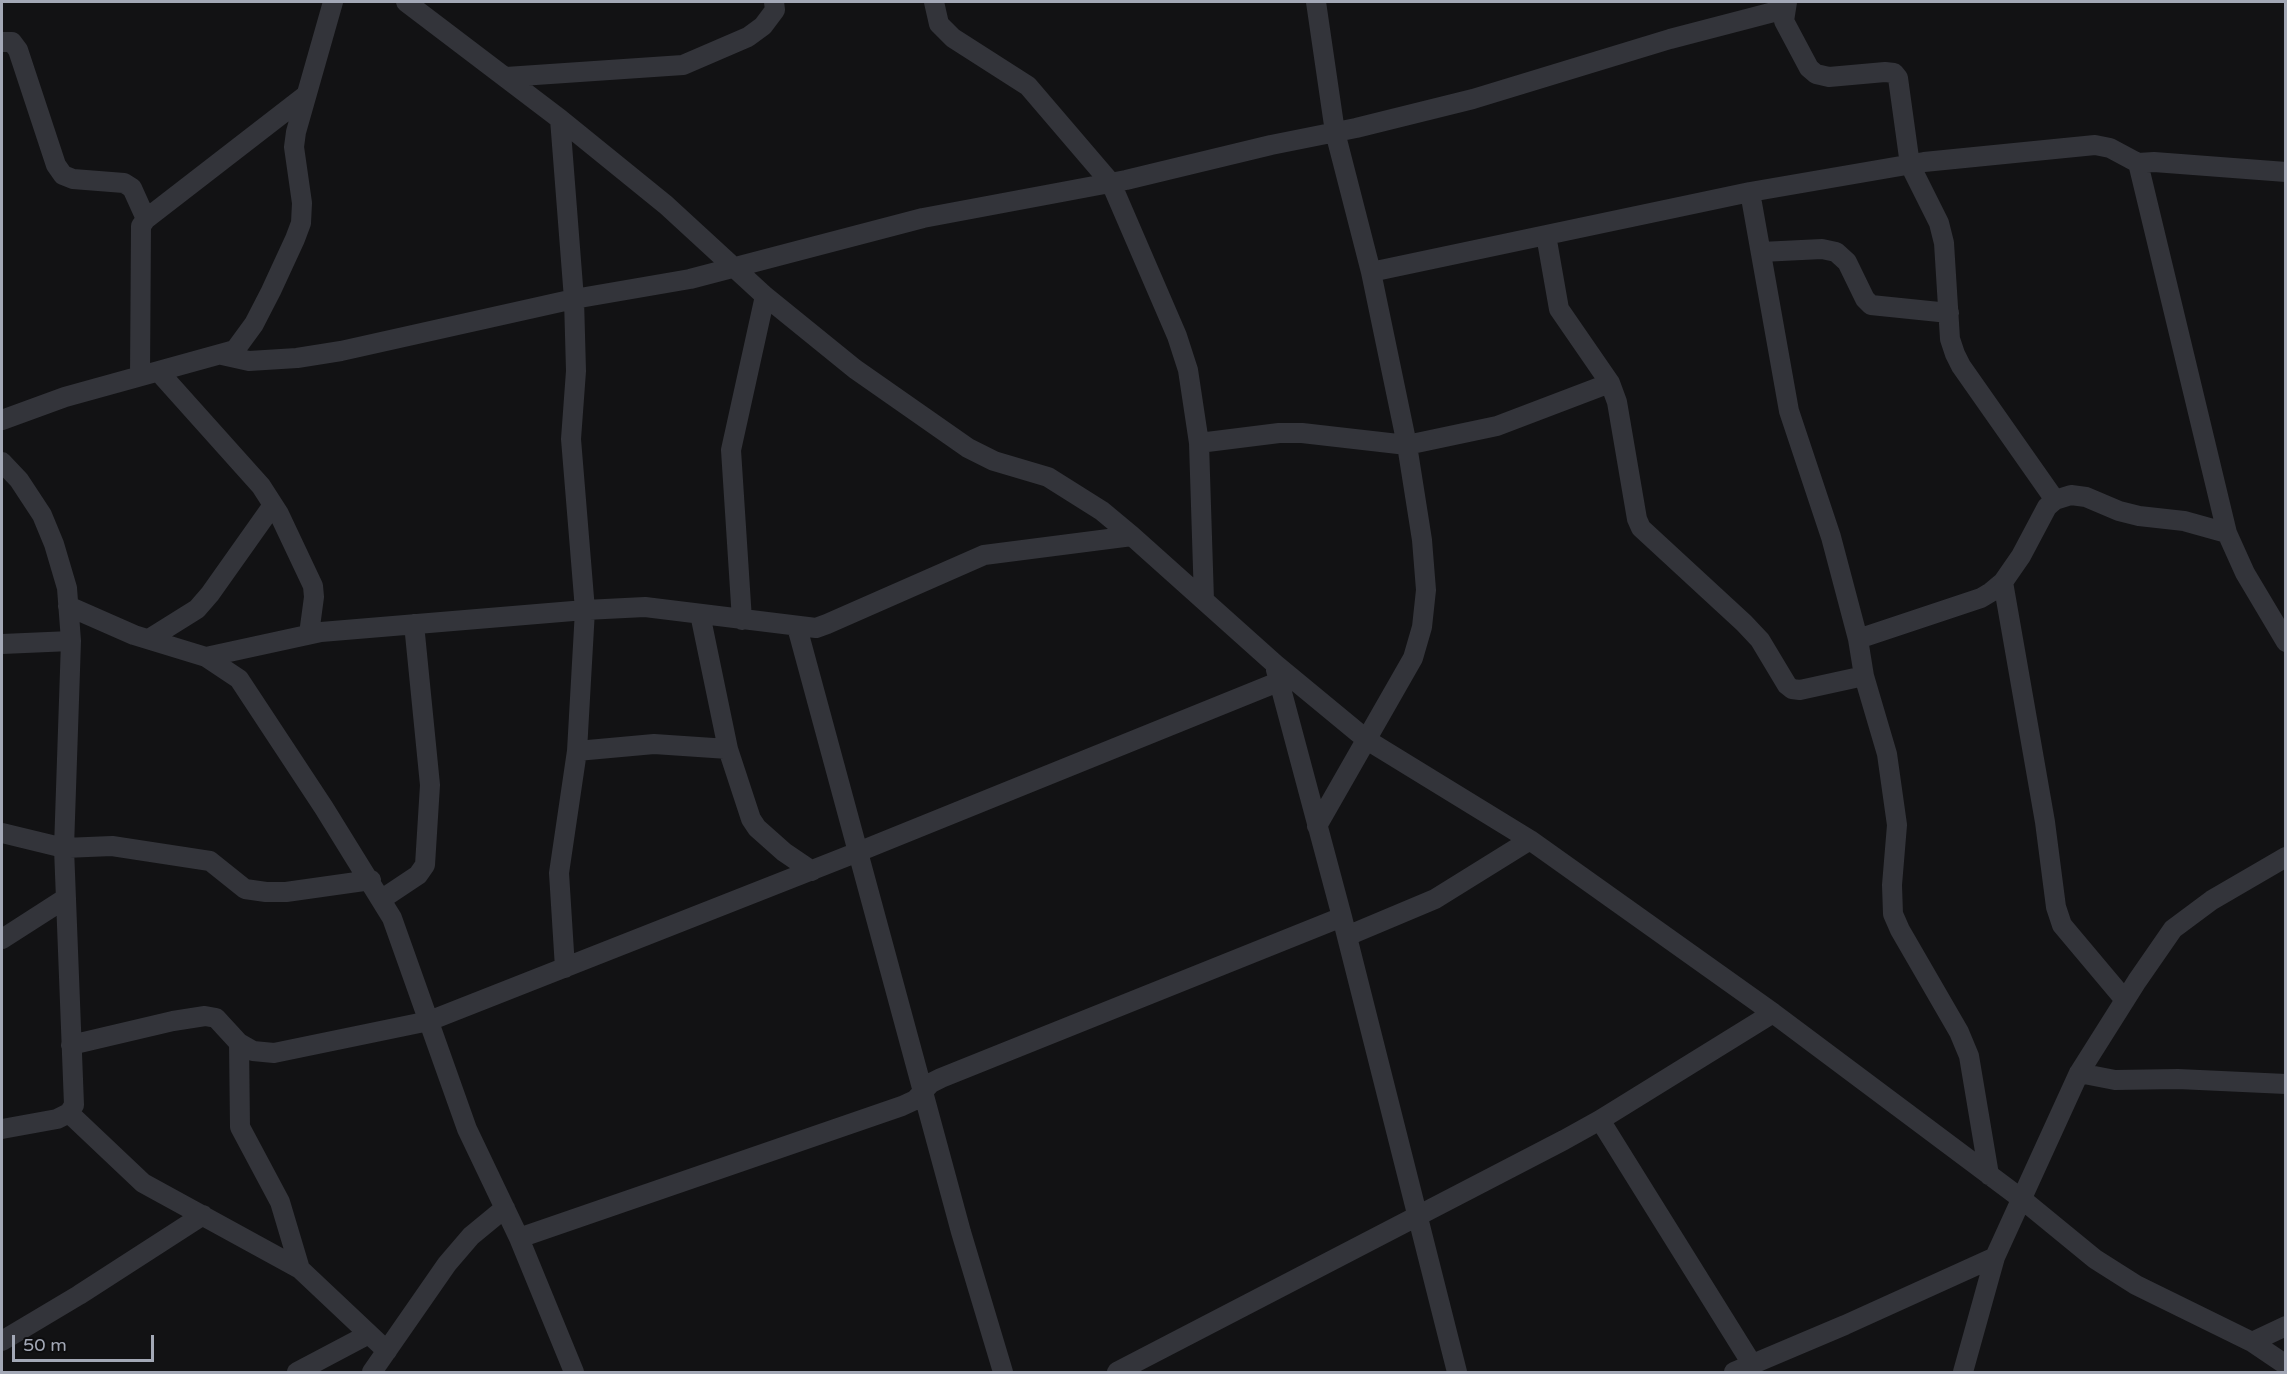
<!DOCTYPE html>
<html>
<head>
<meta charset="utf-8">
<style>
  body { margin:0 }
  #map { position:relative; width:2287px; height:1374px; overflow:hidden; background:#121214; font-family:"Varela Round",sans-serif }
  canvas { display:block }
  .frame { position:absolute; inset:0; border:3px solid #a3a8b6; pointer-events:none }
  .scale { position:absolute; left:12px; top:1335px; width:142px; height:27px; box-sizing:border-box; border:3px solid #a3a8b6; border-top:0; padding-left:8px; font-size:18px; line-height:21px; white-space:nowrap; color:#a3a8b6; -webkit-text-stroke:4px #0d0d0f; paint-order:stroke }
</style>
</head>
<body>
<div id="map">
<canvas width="2287" height="1374"></canvas>
<div class="frame"></div>
<div class="scale">50 m</div>
</div>
<script>
const c = document.querySelector('canvas').getContext('2d');
c.lineJoin = 'round';
const poly = rows => new Path2D(rows.map(r => 'M' + r).join(''));
function trace(path, color, width, dash) { c.strokeStyle = color; c.lineWidth = width; c.lineCap = dash ? 'butt' : 'round'; c.setLineDash(dash || []); c.stroke(path); }
trace(poly([
  [406,2,560,119,666,205,765,296,855,369,968,448,994,461,1048,477,1102,511,1132,536,1275,664,1367,740,1530,840,1773,1013,2023,1200,2095,1259,2136,1285,2252,1342,2286,1365],
  [934,2,939,24,953,38,1028,86,1111,183,1177,336,1188,370,1199,443,1204,600],
  [1316,2,1335,132,1371,272,1407,445,1422,540,1426,590,1422,627,1413,658,1317,826],
  [1787,2,1784,21,1809,68,1816,74,1829,77,1885,72,1894,73,1898,78,1910,165,1939,223,1944,243,1950,339,1955,354,1961,366,2055,500],
  [2,42,12,42,18,50,56,165,63,175,73,179,124,183,132,188,146,219],
  [506,77,683,65,748,37,763,26,775,10,774,2],
  [560,119,574,299,576,371,571,439,585,610,577,751,559,873,565,968],
  [2138,163,2227,533,2245,573,2286,642],
  [1750,192,1789,411,1831,537,1858,639,1864,676,1887,754,1897,825,1892,885,1893,914,1900,930,1959,1032,1969,1056,1989,1175],
  [1546,235,1559,309,1610,383,1617,402,1637,519,1641,528,1744,623,1760,640,1787,685,1792,689,1800,690,1864,676],
  [1761,252,1822,249,1836,252,1847,262,1865,299,1871,305,1949,313],
  [1371,272,1750,192,1924,162,2095,145,2110,148,2138,163,2154,162,2286,172],
  [222,355,249,361,297,358,341,351,574,299,690,279,923,218,1126,180,1271,145,1356,128,1473,99,1670,39,1785,9],
  [158,371,261,486,279,514,313,586,314,597,309,634],
  [140,375,141,226,146,219,305,96],
  [2,420,65,397,235,350,254,324,271,291,295,239,301,223,302,203,294,147,296,132,333,2],
  [1199,443,1279,433,1302,433,1407,445,1497,426,1610,383],
  [2,462,19,480,42,515,54,544,67,588,71,641,64,848,74,1105,69,1113,57,1119,2,1129],
  [2003,582,2045,822,2056,907,2062,925,2125,1000],
  [68,606,134,635,206,657,239,679,324,808,392,918,467,1129,519,1238,574,1372],
  [700,614,728,749,751,819,757,828,784,852,812,871],
  [742,620,731,450,765,296],
  [797,627,961,1232,1003,1372],
  [149,639,197,609,210,594,273,505],
  [1858,639,1981,598,1991,592,2003,582,2021,556,2047,507,2055,500,2071,495,2086,497,2119,511,2139,516,2184,521,2227,533],
  [2,644,71,641],
  [206,657,321,632,585,610,645,607,816,628,827,624,984,555,1132,536],
  [1276,670,1342,917,1457,1372],
  [577,751,654,744,728,749],
  [2,833,64,848,112,846,210,861,245,889,266,892,286,892,371,880],
  [382,899,418,875,425,865,430,785,414,624],
  [1347,936,1435,899,1530,840],
  [2,939,66,898],
  [239,1043,240,1127,280,1202,300,1269],
  [71,1045,173,1021,205,1016,216,1018,239,1043,253,1051,274,1053,429,1021,858,852,1278,682],
  [2079,1073,2115,1080,2178,1079,2286,1084],
  [69,1113,143,1183,300,1269,387,1351],
  [1600,1120,1752,1364],
  [519,1238,902,1106,915,1100,931,1083,941,1078,1342,917],
  [2,1341,79,1295,203,1215],
  [2252,1342,2286,1326],
  [297,1372,369,1334],
  [372,1372,447,1264,471,1236,505,1208],
  [1117,1372,1564,1140,1600,1120,1773,1013],
  [1734,1372,1845,1325,1995,1257,2079,1073,2137,981,2173,929,2212,900,2286,857],
  [1963,1372,1995,1257]
]), '#33343a', 20);
</script>
</body>
</html>
